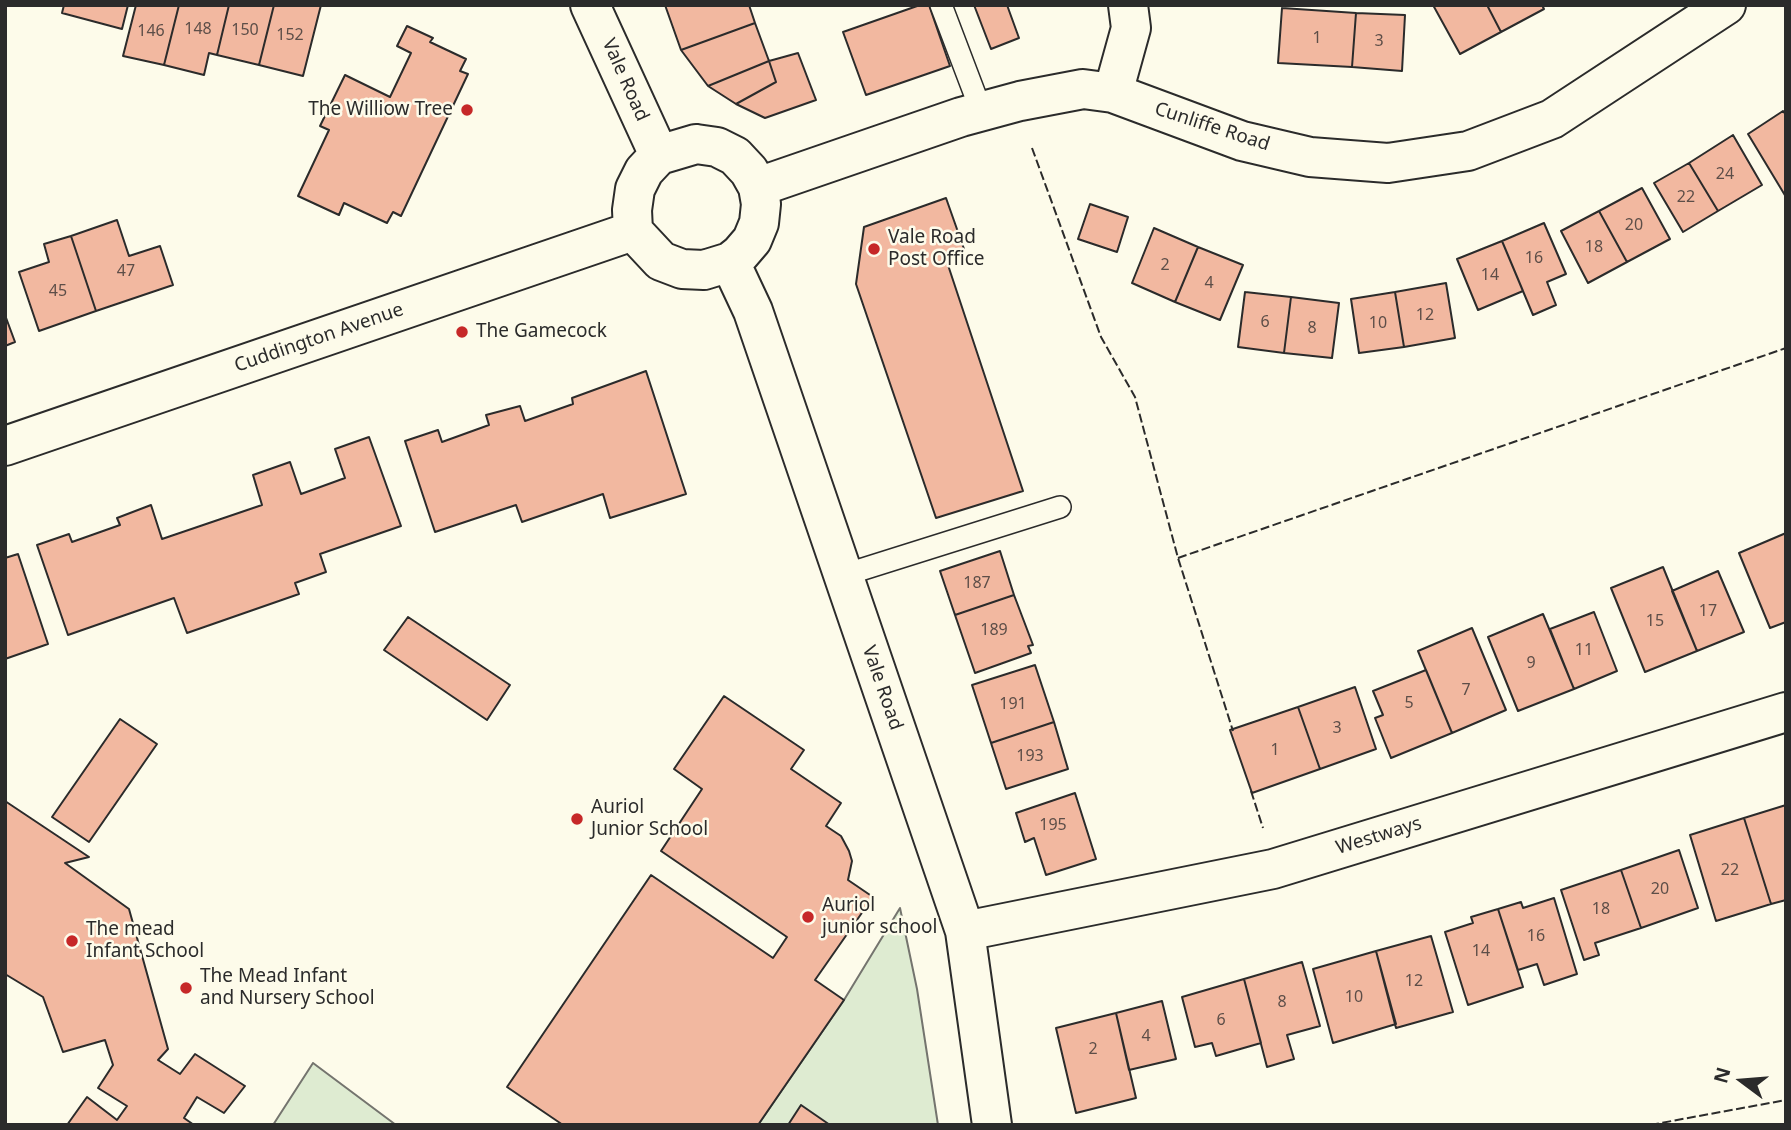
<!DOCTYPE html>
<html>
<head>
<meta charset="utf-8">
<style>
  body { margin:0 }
  #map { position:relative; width:1791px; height:1130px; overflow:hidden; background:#fdfbea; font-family:"Noto Sans",sans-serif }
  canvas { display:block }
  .frame { position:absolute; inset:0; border:7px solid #2b2b2b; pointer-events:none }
  .north { position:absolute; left:1707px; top:1046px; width:70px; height:70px; -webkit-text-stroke:5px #fdfbea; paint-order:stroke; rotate:286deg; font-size:19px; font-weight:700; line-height:28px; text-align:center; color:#2b2b2b }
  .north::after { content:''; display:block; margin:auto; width:24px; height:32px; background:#2b2b2b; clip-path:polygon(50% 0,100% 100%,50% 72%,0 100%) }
</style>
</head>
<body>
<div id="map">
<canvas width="1791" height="1130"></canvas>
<div class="frame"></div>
<div class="north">N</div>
</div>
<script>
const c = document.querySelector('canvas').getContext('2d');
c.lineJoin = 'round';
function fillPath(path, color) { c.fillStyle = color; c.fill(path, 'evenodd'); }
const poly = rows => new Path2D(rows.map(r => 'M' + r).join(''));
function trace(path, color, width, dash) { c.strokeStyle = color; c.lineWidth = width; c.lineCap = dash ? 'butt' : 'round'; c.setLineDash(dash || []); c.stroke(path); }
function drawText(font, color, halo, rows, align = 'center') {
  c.font = font + ' "Noto Sans",sans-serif'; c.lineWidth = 5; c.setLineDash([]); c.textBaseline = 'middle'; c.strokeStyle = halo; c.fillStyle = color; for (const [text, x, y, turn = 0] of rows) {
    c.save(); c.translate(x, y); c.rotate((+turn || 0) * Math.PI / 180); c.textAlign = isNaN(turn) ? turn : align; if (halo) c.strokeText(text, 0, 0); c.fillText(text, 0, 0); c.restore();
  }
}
const green = poly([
  [900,908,917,989,938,1125,758,1125,844,1000,900,908],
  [313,1063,396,1125,273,1125,313,1063]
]);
fillPath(green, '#deebd1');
trace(green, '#74746e', 2);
const building = poly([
  [64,5,128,5,122,29,62,13,64,5],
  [136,5,179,5,164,65,123,56,136,5],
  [179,5,229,5,217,55,209,53,204,75,164,65,179,5],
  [229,5,274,5,259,65,217,55,229,5],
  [274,5,321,5,303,76,259,65,274,5],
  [665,5,749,5,755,23,681,50,665,5],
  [920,5,929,5,950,66,866,95,843,32,920,5],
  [974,5,1007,5,1019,38,991,49,974,5],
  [1433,5,1487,5,1501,32,1460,54,1433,5],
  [1487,5,1542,5,1544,9,1501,32,1487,5],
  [1282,8,1356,13,1352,67,1278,63,1282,8],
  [1356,13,1405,15,1402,71,1352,67,1356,13],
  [755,23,769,61,708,86,681,50,755,23],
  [407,26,433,38,430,42,466,59,460,71,468,74,401,216,393,212,387,223,344,203,339,215,298,196,329,130,320,126,345,75,390,97,411,53,397,46,407,26],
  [798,53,816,100,765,118,736,104,776,82,769,61,798,53],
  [769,61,776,82,736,104,708,86,769,61],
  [1783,111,1786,115,1786,197,1748,134,1783,111],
  [1733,135,1762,185,1718,211,1689,163,1733,135],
  [1689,163,1718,211,1683,232,1654,183,1689,163],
  [1642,188,1670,239,1627,262,1599,211,1642,188],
  [946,198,964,249,945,256,1023,491,936,518,856,284,864,227,946,198],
  [1090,204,1128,217,1117,252,1078,239,1090,204],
  [1599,211,1627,262,1588,283,1561,231,1599,211],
  [117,220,129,256,160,246,173,285,96,311,71,236,117,220],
  [1544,223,1566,274,1547,282,1556,305,1533,315,1502,241,1544,223],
  [1154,228,1198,247,1175,302,1132,283,1154,228],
  [71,236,96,311,39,331,19,272,49,262,44,244,71,236],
  [1502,241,1523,291,1478,310,1457,259,1502,241],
  [1198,247,1243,265,1220,320,1175,302,1198,247],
  [1446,283,1455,338,1404,347,1395,292,1446,283],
  [1245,292,1291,297,1284,353,1238,347,1245,292],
  [1395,292,1404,347,1359,353,1351,299,1395,292],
  [1291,297,1339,303,1332,358,1284,353,1291,297],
  [5,315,15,342,5,346,5,315],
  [646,371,686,494,610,518,603,494,522,522,516,505,435,532,405,441,438,430,442,442,489,425,486,415,520,406,525,421,573,404,572,398,646,371],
  [369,437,401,526,320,554,326,572,295,583,299,594,187,633,174,598,68,635,37,545,69,534,72,542,120,525,117,518,151,505,162,539,262,505,253,475,290,462,301,494,345,478,335,449,369,437],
  [1786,533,1786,622,1770,628,1739,553,1786,533],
  [1000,551,1014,595,955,615,940,571,1000,551],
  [18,554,48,644,5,659,5,558,18,554],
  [1663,567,1697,651,1645,672,1611,588,1663,567],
  [1718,571,1744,632,1697,651,1672,591,1718,571],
  [1014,595,1033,645,1028,646,1031,653,975,673,955,615,1014,595],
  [1594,612,1617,671,1574,689,1550,629,1594,612],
  [1543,614,1574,689,1518,711,1488,637,1543,614],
  [408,617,510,685,487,720,384,650,408,617],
  [1472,628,1506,710,1452,733,1418,651,1472,628],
  [1035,665,1054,722,991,743,972,685,1035,665],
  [1426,670,1452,733,1391,758,1375,718,1383,715,1373,691,1426,670],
  [1355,687,1376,749,1320,769,1298,707,1355,687],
  [724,696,804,750,791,769,841,803,826,826,841,836,849,851,852,861,848,880,873,897,815,980,844,1000,758,1125,563,1125,507,1087,651,875,773,958,787,937,661,851,702,789,674,769,724,696],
  [1298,707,1320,769,1252,793,1230,730,1298,707],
  [120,719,157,744,89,842,52,817,120,719],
  [1054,722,1068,769,1006,789,991,743,1054,722],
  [1075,793,1096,859,1046,875,1034,838,1025,842,1016,813,1075,793],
  [5,801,89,857,65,863,129,909,168,1049,158,1060,180,1074,195,1054,245,1086,224,1113,197,1097,184,1118,194,1125,67,1125,87,1097,117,1120,127,1106,98,1088,113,1065,105,1040,63,1052,43,997,5,974,5,801],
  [1786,805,1786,900,1771,904,1744,818,1786,805],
  [1744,818,1771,904,1716,921,1690,835,1744,818],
  [1679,850,1698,908,1641,928,1621,870,1679,850],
  [1621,870,1641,928,1595,943,1599,955,1584,960,1561,890,1621,870],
  [1554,898,1577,974,1544,985,1537,964,1518,970,1498,909,1521,902,1523,908,1554,898],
  [1498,909,1523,987,1468,1005,1445,932,1473,923,1471,917,1498,909],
  [1431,936,1453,1012,1396,1028,1376,951,1431,936],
  [1376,951,1396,1024,1333,1043,1313,969,1376,951],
  [1302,962,1320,1026,1287,1035,1294,1059,1267,1067,1244,979,1302,962],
  [1244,979,1261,1043,1216,1056,1212,1043,1195,1047,1182,997,1244,979],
  [1162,1001,1176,1059,1129,1070,1116,1013,1162,1001],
  [1116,1013,1136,1098,1076,1113,1056,1028,1116,1013],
  [801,1105,830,1125,788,1125,801,1105]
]);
fillPath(building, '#f2b8a0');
trace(building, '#2b2b2b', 2);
const lane = poly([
  [941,5,982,113],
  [844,575,1060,507]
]);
const street = poly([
  [590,5,659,155],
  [1113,93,1131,28,1128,5],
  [696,144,717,147,735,156,749,171,758,187,761,204,759,223,752,240,740,254,730,262,704,270,682,269,661,261,633,231,632,210,635,189,644,171,659,155,696,144],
  [758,187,961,117,1020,101,1083,89,1113,93,1242,141,1310,157,1388,163,1468,151,1552,119,1726,5],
  [730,262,753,311,965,931,992,1125],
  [5,446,633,231],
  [965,931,1273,869,1786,712]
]);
trace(lane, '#2b2b2b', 24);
trace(street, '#2b2b2b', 42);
trace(lane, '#fdfbea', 21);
trace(street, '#fdfbea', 38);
trace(poly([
  [1032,148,1101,337,1135,397,1178,558,1233,731],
  [1178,558,1786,348],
  [1251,791,1263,828],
  [1650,1125,1786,1100]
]), '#2b2b2b', 2, [9, 3.5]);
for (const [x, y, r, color] of [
  [467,110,7,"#c62828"],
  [874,249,7,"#c62828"],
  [462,332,7,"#c62828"],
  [577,819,7,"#c62828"],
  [808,917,7,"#c62828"],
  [72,941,7,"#c62828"],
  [186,988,7,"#c62828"]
]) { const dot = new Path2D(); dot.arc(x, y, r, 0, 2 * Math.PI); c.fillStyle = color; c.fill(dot); trace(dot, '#fdfbea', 2.5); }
drawText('16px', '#5d4e48', null, [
  ["148",198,29],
  ["150",245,30],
  ["146",151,31],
  ["152",290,35],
  ["1",1317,38],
  ["3",1379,41],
  ["24",1725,174],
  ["22",1686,197],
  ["20",1634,225],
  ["18",1594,247],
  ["16",1534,258],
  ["2",1165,265],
  ["47",126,271],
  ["14",1490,275],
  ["4",1209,283],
  ["45",58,291],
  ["12",1425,315],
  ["6",1265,322],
  ["10",1378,323],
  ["8",1312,328],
  ["187",977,583],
  ["17",1708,611],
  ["15",1655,621],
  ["189",994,630],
  ["11",1584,650],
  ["9",1531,663],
  ["7",1466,690],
  ["5",1409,703],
  ["191",1013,704],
  ["3",1337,728],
  ["1",1275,750],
  ["193",1030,756],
  ["195",1053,825],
  ["22",1730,870],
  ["20",1660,889],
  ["18",1601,909],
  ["16",1536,936],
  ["14",1481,951],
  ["12",1414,981],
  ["10",1354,997],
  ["8",1282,1002],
  ["6",1221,1020],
  ["4",1146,1036],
  ["2",1093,1049]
]);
drawText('19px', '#2b2b2b', '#fdfbea', [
  ["Vale Road",625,80,66],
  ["Cunliffe Road",1212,127,18],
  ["Cuddington Avenue",319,338,-19],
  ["Vale Road",882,688,71],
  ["Westways",1379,836,-17]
]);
drawText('19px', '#2b2b2b', '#fdfbea', [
  ["The Williow Tree",453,110,"right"],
  ["Vale Road",888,238],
  ["Post Office",888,260],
  ["The Gamecock",476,332],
  ["Auriol",591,808],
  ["Junior School",591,830],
  ["Auriol",822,906],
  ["junior school",822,928],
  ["The mead",86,930],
  ["Infant School",86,952],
  ["The Mead Infant",200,977],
  ["and Nursery School",200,999]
], 'left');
</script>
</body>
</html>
